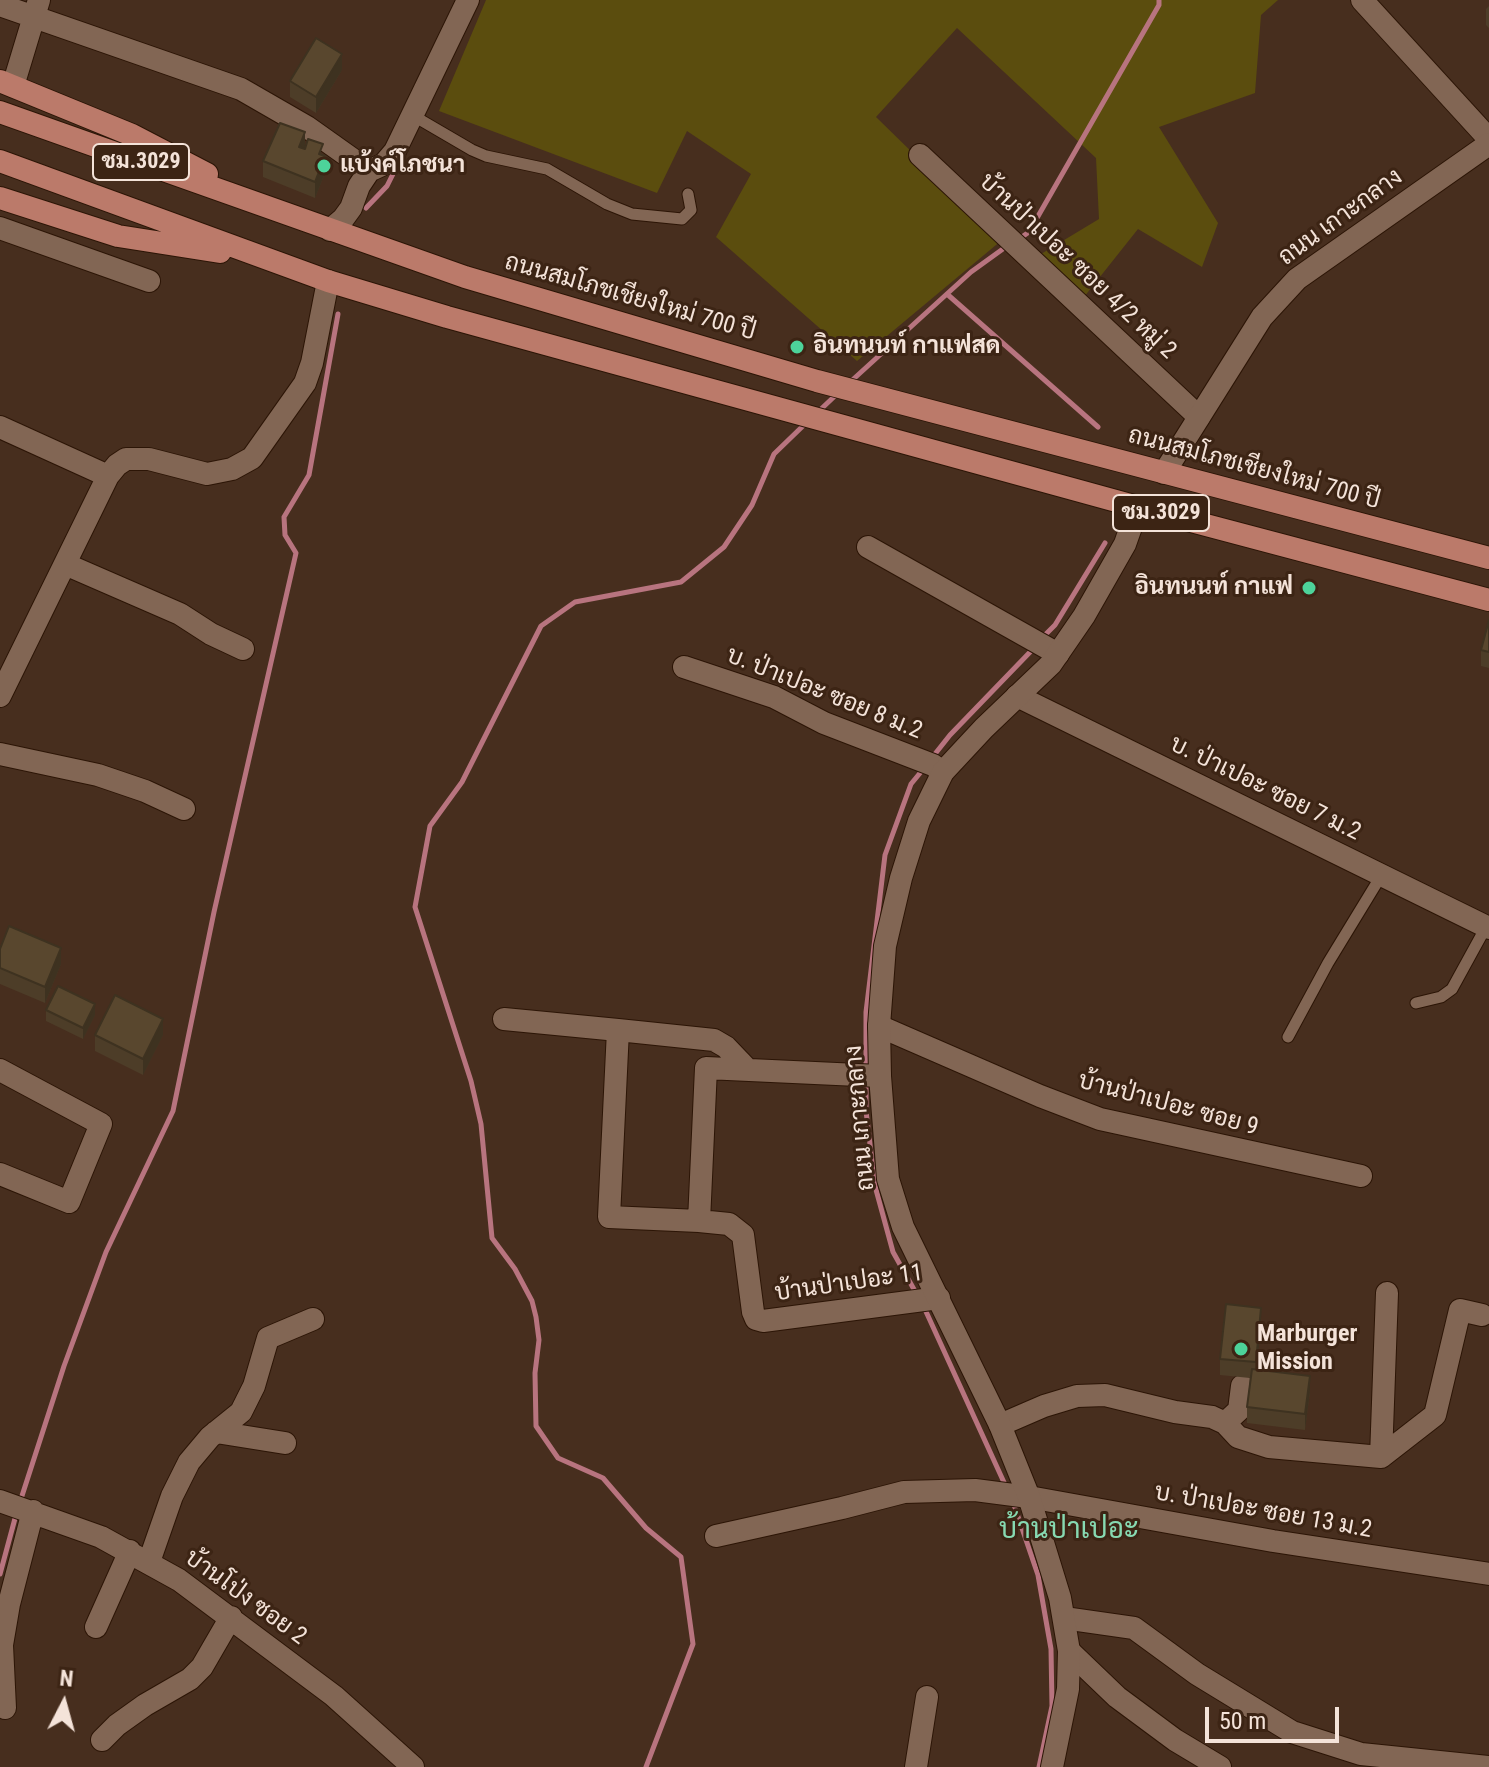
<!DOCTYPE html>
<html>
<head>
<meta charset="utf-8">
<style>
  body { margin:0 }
  #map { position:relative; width:1489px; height:1767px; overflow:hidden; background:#472e1e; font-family:"Roboto Condensed",sans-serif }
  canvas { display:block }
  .north { position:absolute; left:24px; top:1663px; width:80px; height:80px; -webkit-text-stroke:6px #3c2414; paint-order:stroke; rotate:6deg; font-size:22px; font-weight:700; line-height:32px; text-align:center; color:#f4e3d9 }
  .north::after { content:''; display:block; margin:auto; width:28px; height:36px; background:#f4e3d9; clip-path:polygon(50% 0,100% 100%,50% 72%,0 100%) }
  .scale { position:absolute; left:1205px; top:1707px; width:134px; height:36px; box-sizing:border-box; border:4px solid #f4e3d9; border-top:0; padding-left:10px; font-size:24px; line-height:28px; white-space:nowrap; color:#f4e3d9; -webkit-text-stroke:6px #3c2414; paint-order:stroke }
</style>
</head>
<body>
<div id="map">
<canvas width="1489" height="1767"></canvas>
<div class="north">N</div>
<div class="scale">50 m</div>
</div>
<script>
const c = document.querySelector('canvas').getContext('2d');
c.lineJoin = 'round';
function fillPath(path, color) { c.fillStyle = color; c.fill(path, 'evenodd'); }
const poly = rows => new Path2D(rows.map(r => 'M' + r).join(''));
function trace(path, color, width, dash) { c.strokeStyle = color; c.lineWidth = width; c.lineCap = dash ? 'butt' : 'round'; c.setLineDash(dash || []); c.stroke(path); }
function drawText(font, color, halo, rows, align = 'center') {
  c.font = font + ' "Roboto Condensed",Sarabun,sans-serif'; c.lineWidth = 6; c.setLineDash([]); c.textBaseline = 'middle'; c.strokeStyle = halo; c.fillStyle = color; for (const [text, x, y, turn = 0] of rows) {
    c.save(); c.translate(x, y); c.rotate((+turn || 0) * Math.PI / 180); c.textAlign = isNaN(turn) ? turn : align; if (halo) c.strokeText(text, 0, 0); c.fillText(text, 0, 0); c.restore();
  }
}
fillPath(poly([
  [486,0,1278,0,1261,15,1255,93,1159,127,1218,223,1202,267,1138,229,1084,297,1041,254,1099,219,1096,158,957,28,876,117,1002,240,857,361,716,237,751,174,687,131,657,193,439,111]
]), '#5b4d0e');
trace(poly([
  [366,208,387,186,400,160],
  [1019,239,1029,232,1159,5,1159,0],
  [947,294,1098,427],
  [848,384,971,272,1007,246],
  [819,411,838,393],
  [1042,638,1055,625,1105,543],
  [931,759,950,735,1033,649],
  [866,1070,866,1012,885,855,911,784,925,767],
  [866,1080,866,1111,875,1186,893,1252,916,1293],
  [923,1305,1007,1489],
  [20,1502,64,1366,106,1252,173,1111,214,912,296,553,285,535,284,517,309,475,338,314],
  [1013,1502,1038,1575,1051,1649,1052,1706,1039,1767],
  [0,1574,17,1511],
  [646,1767,693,1644,681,1557,646,1528,603,1478,558,1458,536,1426,535,1373,539,1340,536,1317,532,1301,515,1269,492,1238,481,1124,471,1081,415,907,430,826,462,782,541,626,575,602,681,582,724,547,752,505,774,454,806,423]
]), '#b8747f', 5);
const service = poly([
  [412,115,472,150,486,156,547,169,607,204,632,214,682,219,691,210,688,194],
  [1416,1003,1441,997,1452,989,1486,927],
  [1288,1037,1328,963,1381,876]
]);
const minor = poly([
  [1362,0,1489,139],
  [0,5,241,89,307,127,369,171,384,164,395,151,468,0],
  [13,86,39,0],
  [920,155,1199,417],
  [0,228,149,281],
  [330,230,343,219,351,208,359,186,369,171],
  [0,427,108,476],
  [868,547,1058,654],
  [65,564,180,614,211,634,243,649],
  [684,667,774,697,824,723,933,765,943,772],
  [0,696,108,476,117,465,126,459,149,459,207,474,232,469,252,458,305,383,312,363,328,281],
  [1017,696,1489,928],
  [0,754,98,775,145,791,184,809],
  [504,1019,618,1030,609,1217,699,1221,706,1068,880,1076],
  [879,1026,1040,1096,1100,1119,1361,1176],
  [618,1030,714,1040,726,1047,748,1070],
  [0,1070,101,1124,69,1202,0,1174],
  [699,1221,729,1224,743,1235,753,1312,756,1319,763,1321,939,1298],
  [1225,1423,1239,1410,1242,1386],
  [1000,1425,1044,1406,1077,1396,1105,1395,1175,1412,1212,1417,1225,1423,1238,1437,1269,1447,1381,1457,1435,1415,1460,1310,1482,1315],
  [216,1432,285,1443],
  [1381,1457,1387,1293],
  [0,1501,101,1537,179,1580,334,1696,413,1767],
  [716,1536,842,1508,904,1492,975,1490,1029,1497,1273,1541,1489,1574],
  [149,1562,172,1496,189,1462,210,1437,241,1412,254,1386,268,1338,313,1319],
  [1064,1618,1134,1628,1197,1674,1292,1732,1361,1754,1489,1767],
  [96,1627,130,1551],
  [1069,1651,1117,1697,1175,1740,1220,1767],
  [5,1708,2,1645,9,1604,33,1511],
  [102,1740,117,1725,145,1705,190,1679,202,1667,231,1617],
  [916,1767,927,1697]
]);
const tertiary = poly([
  [1164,473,1262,317,1297,279,1489,144],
  [1052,1767,1068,1689,1069,1651,1060,1598,1029,1497,1000,1425,903,1227,888,1179,880,1076,879,1026,885,946,901,878,919,821,943,772,984,728,1051,664,1084,616,1125,544,1138,507]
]);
const primary = poly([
  [0,81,132,135,207,174],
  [0,112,465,277,817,381,1489,558],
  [0,161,328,281,447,317,1138,507,1489,600],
  [0,198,118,236,220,252]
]);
trace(service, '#2c1506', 13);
trace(minor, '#2c1506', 24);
trace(tertiary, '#2c1506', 24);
trace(primary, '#2c1506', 24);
trace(service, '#826654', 11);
trace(minor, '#826654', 22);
trace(tertiary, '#826654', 22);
trace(primary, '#bb7a6a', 22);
fillPath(poly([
  [1489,6,1489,28,1486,25,1486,9],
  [342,70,316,113,290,97,290,81],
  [304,149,323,156,325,173,315,198,263,177,263,161],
  [1489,620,1489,668,1481,666,1481,650],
  [0,949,61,964,45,1003,0,984],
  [46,1010,95,1015,83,1039,46,1021],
  [95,1035,163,1035,143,1075,95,1051],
  [1261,1324,1257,1369,1310,1392,1305,1430,1247,1423,1247,1407,1250,1378,1220,1375,1220,1359]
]), '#4d3d28');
fillPath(poly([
  [342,54,342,70,316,113,316,97],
  [305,132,305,148,299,163,299,147],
  [325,156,325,173,315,198,315,182],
  [61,948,61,964,45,1003,45,987],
  [95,1004,95,1015,83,1039,83,1028],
  [163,1019,163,1035,143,1075,143,1059],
  [1261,1308,1261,1324,1256,1378,1256,1362],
  [1310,1376,1310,1392,1305,1430,1305,1414]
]), '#3e3220');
const building = poly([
  [316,38,342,54,316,97,290,81,316,38],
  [280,123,305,132,299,147,305,149,308,139,323,144,319,154,325,156,315,182,263,161,280,123],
  [1489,620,1489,652,1481,650,1489,620],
  [9,926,61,948,45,987,0,968,0,949,9,926],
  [58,986,95,1004,83,1028,46,1010,58,986],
  [115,995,163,1019,143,1059,95,1035,115,995],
  [1226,1304,1261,1308,1256,1362,1220,1359,1226,1304],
  [1252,1369,1310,1376,1305,1414,1247,1407,1252,1369]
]);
fillPath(building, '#59472e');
trace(building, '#3e3220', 2);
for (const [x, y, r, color] of [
  [324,166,8,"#4dd39a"],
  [797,347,8,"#4dd39a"],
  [1309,588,8,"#4dd39a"],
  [1241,1349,8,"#4dd39a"]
]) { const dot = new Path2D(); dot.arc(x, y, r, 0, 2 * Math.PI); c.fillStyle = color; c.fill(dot); trace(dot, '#3c2414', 3); }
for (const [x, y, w] of [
  [141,162,96],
  [1161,513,96]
]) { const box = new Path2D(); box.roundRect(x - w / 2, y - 18, w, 36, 6); c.fillStyle = '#3c2414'; c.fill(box); trace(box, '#f4e3d9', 2); }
drawText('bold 22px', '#f4e3d9', null, [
  ["ชม.3029",141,162],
  ["ชม.3029",1161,513]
]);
drawText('bold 24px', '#f4e3d9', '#3c2414', [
  ["แบ้งค์โภชนา",340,166],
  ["อินทนนท์ กาแฟสด",813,347],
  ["อินทนนท์ กาแฟ",1293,588,"right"],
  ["Marburger",1257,1335],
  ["Mission",1257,1363]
], 'left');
drawText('24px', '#f4e3d9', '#3c2414', [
  ["ถนน เกาะกลาง",1341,218,-36],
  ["บ้านป่าเปอะ ซอย 4/2 หมู่ 2",1077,267,43],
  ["ถนนสมโภชเชียงใหม่ 700 ปี",630,298,16],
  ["ถนนสมโภชเชียงใหม่ 700 ปี",1254,469,15],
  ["บ. ป่าเปอะ ซอย 8 ม.2",824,694,22],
  ["บ. ป่าเปอะ ซอย 7 ม.2",1265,789,26],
  ["บ้านป่าเปอะ ซอย 9",1168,1105,15],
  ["ถนน เกาะกลาง",861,1118,-95],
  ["บ้านป่าเปอะ 11",849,1284,-8],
  ["บ. ป่าเปอะ ซอย 13 ม.2",1263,1512,10],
  ["บ้านโป่ง ซอย 2",245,1598,36]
]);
drawText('28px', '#87d9b1', '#3c2414', [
  ["บ้านป่าเปอะ",1069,1531]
]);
</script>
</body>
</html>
